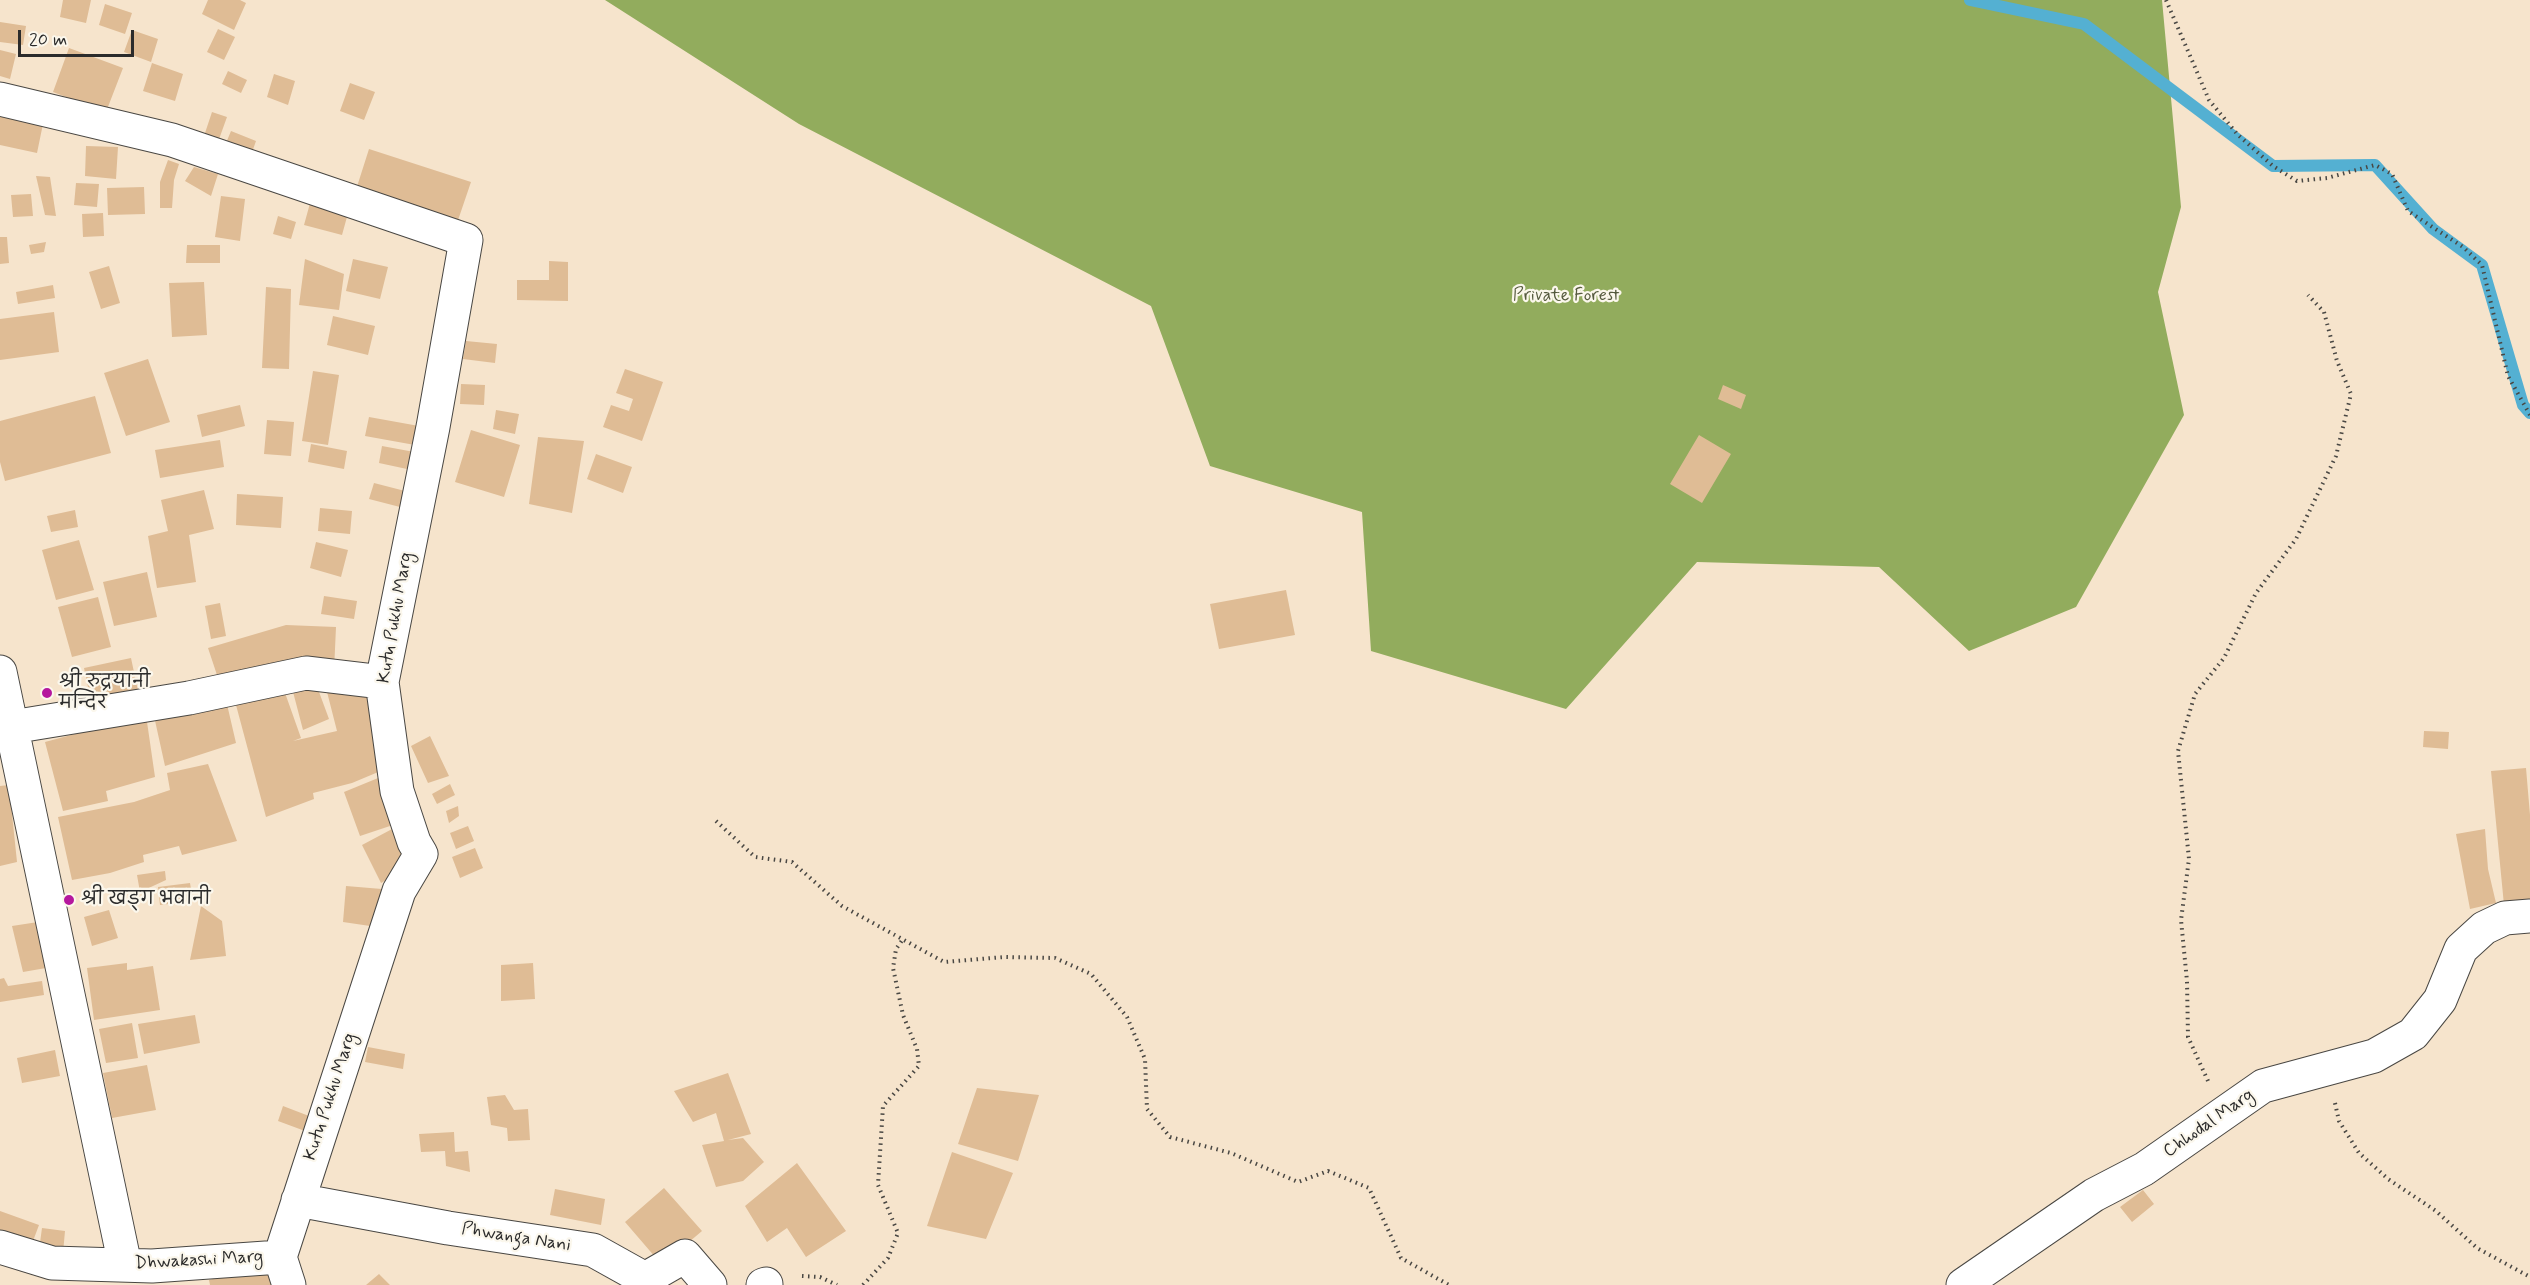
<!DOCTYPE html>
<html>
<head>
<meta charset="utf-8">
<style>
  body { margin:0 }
  #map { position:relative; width:2530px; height:1285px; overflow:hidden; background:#f6e4cc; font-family:Mynerve,sans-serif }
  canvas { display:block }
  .scale { position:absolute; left:18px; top:30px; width:116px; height:27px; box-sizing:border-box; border:3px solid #2b2b2b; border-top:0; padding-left:8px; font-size:18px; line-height:21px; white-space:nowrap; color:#2b2b2b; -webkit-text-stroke:4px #fbf7ec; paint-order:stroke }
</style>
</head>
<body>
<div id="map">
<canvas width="2530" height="1285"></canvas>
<div class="scale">20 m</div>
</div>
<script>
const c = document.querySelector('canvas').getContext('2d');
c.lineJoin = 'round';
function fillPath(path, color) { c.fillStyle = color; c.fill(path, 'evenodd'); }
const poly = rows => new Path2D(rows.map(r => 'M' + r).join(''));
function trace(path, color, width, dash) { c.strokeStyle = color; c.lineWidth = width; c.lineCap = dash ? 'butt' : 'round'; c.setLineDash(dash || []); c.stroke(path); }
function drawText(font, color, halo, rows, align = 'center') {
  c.font = font + ' Mynerve,"Playpen Sans Deva",sans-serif'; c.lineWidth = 4.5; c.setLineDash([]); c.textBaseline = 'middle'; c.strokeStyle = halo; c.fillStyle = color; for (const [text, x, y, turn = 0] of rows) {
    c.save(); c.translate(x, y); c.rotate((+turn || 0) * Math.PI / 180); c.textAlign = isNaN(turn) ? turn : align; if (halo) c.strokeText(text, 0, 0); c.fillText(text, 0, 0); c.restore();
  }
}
fillPath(poly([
  [605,0,2162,0,2181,207,2158,292,2184,415,2076,607,1969,651,1879,567,1697,562,1566,709,1371,651,1362,512,1210,466,1151,306,799,124]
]), '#92ac5d');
trace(poly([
  [1970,0,2084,24,2273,166,2375,165,2433,229,2482,265,2523,405,2530,413]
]), '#54b0d2', 12);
fillPath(poly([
  [63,0,91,0,86,23,60,17],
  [208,0,240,0,246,3,234,30,202,14],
  [105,4,132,13,125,34,99,25],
  [0,22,26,26,23,45,0,42],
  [218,29,235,37,224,60,207,52],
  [132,30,158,39,151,62,124,52],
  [69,48,123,68,106,112,53,92],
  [0,50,16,54,10,79,0,76],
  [152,63,183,74,175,101,143,91],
  [228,71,247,80,241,93,222,84],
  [274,74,295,81,288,105,267,97],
  [350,83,375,92,364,120,340,111],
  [0,110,44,119,37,153,0,145],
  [212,112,227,117,218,142,204,136],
  [231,131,256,141,250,158,224,148],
  [86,146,118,147,116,179,85,176],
  [369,149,471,182,455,229,354,196],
  [168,160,179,164,174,180,172,208,160,208,160,182],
  [194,167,218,174,211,196,185,181],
  [36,176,50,177,56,216,45,215],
  [76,183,99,184,97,207,74,205],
  [144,187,145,214,108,215,107,188],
  [31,194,33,216,13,217,11,195],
  [221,196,245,199,240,241,215,237],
  [312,196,350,206,342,235,304,225],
  [103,213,104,236,83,237,82,214],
  [278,216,296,222,291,239,273,234],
  [0,237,7,237,9,263,0,264],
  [46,242,44,252,31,254,29,245],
  [187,245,220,245,220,263,186,263],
  [305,259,344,274,339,310,299,305],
  [353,259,388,267,380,299,346,291],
  [549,261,568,262,568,301,517,300,517,280,549,280],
  [109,266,120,303,101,309,89,272],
  [204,282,207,335,172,337,169,283],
  [53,285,55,298,18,304,16,292],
  [266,287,291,289,289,369,262,368],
  [54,312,59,352,0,360,0,319],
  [333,316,375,326,368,355,327,345],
  [466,341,497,344,495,363,463,359],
  [148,359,170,422,126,436,104,373],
  [625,369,663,382,642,441,603,427,611,405,629,411,633,399,616,393],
  [313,371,339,375,328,445,302,441],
  [461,384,485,385,484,405,460,404],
  [1723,385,1746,395,1741,409,1718,399],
  [95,396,111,453,5,481,0,462,0,421],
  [240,405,245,426,202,437,197,415],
  [496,410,519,414,515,434,493,429],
  [369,417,430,428,426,447,365,436],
  [267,420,294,422,291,456,264,454],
  [471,430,520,445,504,497,455,482],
  [1699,435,1731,454,1702,503,1670,484],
  [538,437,584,441,572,513,529,504],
  [220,440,224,467,160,478,155,450],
  [311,444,347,451,344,469,308,462],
  [382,446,425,454,421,472,379,463],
  [596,454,632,467,623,493,587,479],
  [374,483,405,491,400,507,369,499],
  [204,490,214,529,189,535,196,582,157,588,148,536,168,531,161,500],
  [237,494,283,497,281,528,236,525],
  [320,508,352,511,350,534,318,531],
  [75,510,78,527,51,532,47,516],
  [79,540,94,590,56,600,42,550],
  [316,542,348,550,341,577,310,568],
  [147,572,157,617,114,626,103,582],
  [1286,590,1295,635,1219,649,1210,604],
  [324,596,357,601,354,619,321,614],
  [98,597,111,647,72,657,58,607],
  [220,603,226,636,211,639,205,606],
  [286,625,336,627,334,671,221,687,208,648],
  [131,658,138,691,91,701,84,668],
  [315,681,329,719,303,730,292,688],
  [326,688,365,688,383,770,352,783,313,793,314,799,266,817,236,705,284,690,301,738,293,741,337,731],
  [226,700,236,743,165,766,154,716],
  [146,715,155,777,106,791,108,801,63,811,45,742],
  [2424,731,2449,732,2448,749,2423,747],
  [430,736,449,776,428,783,411,746],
  [208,764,237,841,182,855,179,846,143,855,144,862,110,873,72,880,58,817,134,802,170,790,167,773],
  [2526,768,2530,815,2530,903,2504,905,2491,771],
  [383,776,396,824,360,836,344,792],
  [450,784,455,795,437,804,432,794],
  [9,785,17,862,0,866,0,786],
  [458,806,459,816,449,823,446,811],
  [468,826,474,841,456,849,450,833],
  [394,828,412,865,381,883,362,845],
  [2485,829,2488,869,2496,903,2470,909,2456,834],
  [475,848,483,868,460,878,452,857],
  [165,871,166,880,140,892,137,875],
  [190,883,193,901,160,905,158,887],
  [346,886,382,889,377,927,343,922],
  [201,906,222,921,226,956,190,960],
  [109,910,118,938,92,946,84,917],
  [38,922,46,968,23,972,12,926],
  [127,963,127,970,153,966,160,1010,94,1020,87,968],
  [533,963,535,999,501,1001,501,965],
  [4,978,8,986,42,981,44,995,0,1002,0,979],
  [195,1015,200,1043,144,1054,138,1024],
  [132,1023,138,1058,106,1063,99,1029],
  [368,1047,405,1054,403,1069,365,1062],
  [55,1050,60,1076,22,1083,17,1058],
  [147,1065,156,1110,112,1118,103,1073],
  [728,1073,751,1134,728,1140,743,1138,764,1162,743,1181,716,1187,702,1145,724,1141,716,1113,693,1122,674,1091],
  [977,1088,1039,1095,1018,1161,958,1144],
  [505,1095,514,1110,528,1109,530,1140,508,1141,507,1128,491,1125,487,1097],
  [283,1106,309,1116,305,1131,278,1121],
  [454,1132,455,1152,468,1151,470,1172,446,1166,445,1151,421,1152,419,1134],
  [952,1152,1013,1173,986,1239,927,1226],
  [797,1163,846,1231,806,1257,787,1228,767,1242,745,1206],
  [664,1188,702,1231,662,1265,625,1222],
  [555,1189,605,1199,601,1225,550,1215],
  [2143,1190,2154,1204,2132,1222,2120,1207],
  [0,1211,39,1225,30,1249,0,1239],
  [42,1228,65,1231,63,1253,39,1250],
  [266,1265,272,1285,210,1285,209,1280],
  [379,1274,390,1285,366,1285]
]), '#dfbc95');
const street = poly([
  [0,99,172,140,466,240,433,427,382,682,397,791,414,842,421,854,399,891,280,1257],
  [0,672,125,1265],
  [0,729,189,698,306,673,382,682],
  [298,1200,448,1228,593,1250,645,1279,685,1256,710,1285],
  [0,1247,52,1263,152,1266,280,1257,289,1285],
  [763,1285,766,1284],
  [1963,1285,2094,1195,2144,1169,2263,1086,2374,1056,2413,1034,2440,1000,2461,949,2484,928,2505,918,2530,916]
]);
trace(street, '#494743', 35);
trace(poly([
  [2166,0,2209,100,2238,135,2273,166,2297,181,2327,178,2375,165,2392,174,2408,211,2463,247,2482,265,2508,376,2530,415],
  [716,821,755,857,792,862,842,906,944,962,1005,957,1055,958,1091,974,1127,1017,1145,1059,1147,1109,1170,1137,1231,1153,1298,1182,1328,1171,1369,1188,1401,1258,1449,1285],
  [2208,1081,2188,1037,2187,981,2181,920,2189,859,2178,751,2195,694,2224,658,2256,593,2296,539,2336,456,2351,394,2337,361,2324,312,2308,295],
  [2335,1103,2339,1121,2359,1153,2388,1179,2436,1211,2477,1248,2530,1277],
  [802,1276,820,1277,837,1285],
  [863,1285,888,1258,898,1233,878,1185,883,1106,919,1066,917,1049,903,1015,893,968,896,949,903,939]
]), '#494743', 4, [1.5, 4.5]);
trace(street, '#fff', 33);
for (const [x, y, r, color] of [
  [47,693,6,"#b5179e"],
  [69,900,6,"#b5179e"]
]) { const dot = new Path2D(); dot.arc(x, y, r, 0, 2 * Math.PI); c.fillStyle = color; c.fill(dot); trace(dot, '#fbf7ec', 2); }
drawText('18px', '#555a3e', '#fbf7ec', [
  ["Private Forest",1566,296]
]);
drawText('18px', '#2b2b2b', '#fbf7ec', [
  ["Kutu Pukhu Marg",396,618,-80],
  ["Kutu Pukhu Marg",331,1097,-72],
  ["Chhodal Marg",2209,1124,-35],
  ["Phwanga Nani",516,1238,9],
  ["Dhwakashi Marg",199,1261,-3]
]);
drawText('18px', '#2b2b2b', '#fbf7ec', [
  ["श्री रुद्रयानी",59,683],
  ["मन्दिर",59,704],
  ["श्री खड्ग भवानी",81,900]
], 'left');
</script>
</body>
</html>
